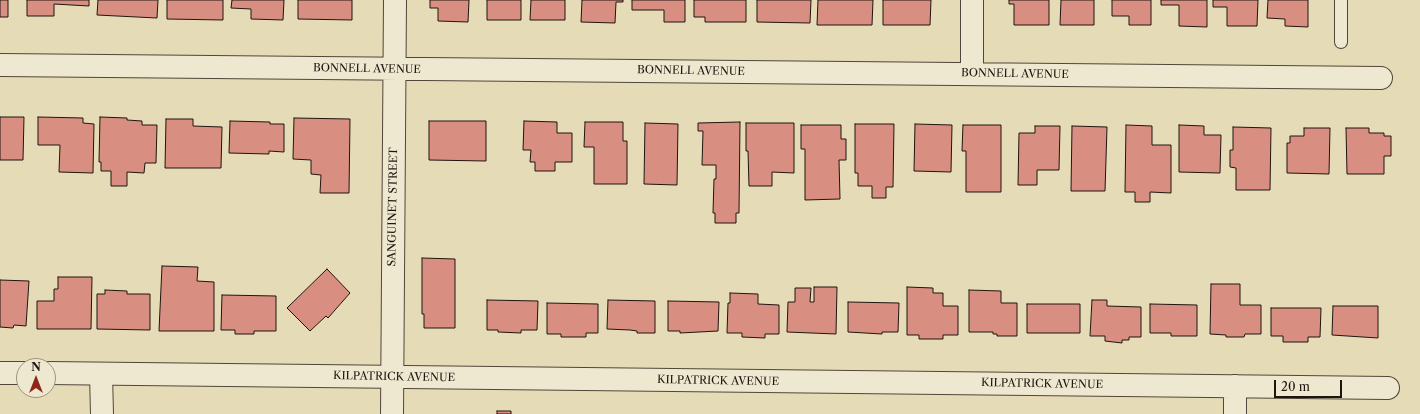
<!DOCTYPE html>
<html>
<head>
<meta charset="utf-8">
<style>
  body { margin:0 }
  #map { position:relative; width:1420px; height:414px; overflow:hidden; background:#e5dbb6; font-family:"Libre Caslon Text",serif }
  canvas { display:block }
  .north { position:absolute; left:16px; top:358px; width:40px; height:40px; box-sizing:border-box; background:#eee8d0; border:1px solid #9c9383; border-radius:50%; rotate:0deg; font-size:11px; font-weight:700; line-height:16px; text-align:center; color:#20140f }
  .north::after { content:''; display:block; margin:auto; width:14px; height:18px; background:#8f2418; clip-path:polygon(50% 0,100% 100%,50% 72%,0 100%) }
  .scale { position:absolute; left:1274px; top:380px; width:68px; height:18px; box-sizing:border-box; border:2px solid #20140f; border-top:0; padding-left:5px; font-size:12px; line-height:14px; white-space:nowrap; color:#20140f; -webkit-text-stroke:3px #eee8d0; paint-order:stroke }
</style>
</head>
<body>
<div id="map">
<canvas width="1420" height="414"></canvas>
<div class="north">N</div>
<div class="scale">20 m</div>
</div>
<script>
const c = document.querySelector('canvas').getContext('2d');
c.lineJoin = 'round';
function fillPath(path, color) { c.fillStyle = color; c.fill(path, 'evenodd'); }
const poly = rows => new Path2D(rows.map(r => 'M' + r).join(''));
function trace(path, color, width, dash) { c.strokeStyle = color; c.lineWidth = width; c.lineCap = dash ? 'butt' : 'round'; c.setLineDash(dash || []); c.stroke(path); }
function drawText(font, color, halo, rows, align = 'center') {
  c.font = font + ' "Libre Caslon Text",serif'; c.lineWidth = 3; c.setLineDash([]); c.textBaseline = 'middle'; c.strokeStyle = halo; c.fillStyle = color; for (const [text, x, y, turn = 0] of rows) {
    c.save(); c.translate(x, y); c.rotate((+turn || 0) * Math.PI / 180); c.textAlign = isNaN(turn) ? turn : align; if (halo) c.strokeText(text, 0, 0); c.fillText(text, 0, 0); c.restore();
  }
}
const building = poly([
  [0,0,8,0,8,17,0,17,0,0],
  [27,0,89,0,89,6,54,4,54,16,27,16,27,0],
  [98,0,158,0,157,18,97,15,98,0],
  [167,0,223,0,223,20,167,19,167,0],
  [232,0,284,0,283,20,251,19,251,9,231,8,232,0],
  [298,0,352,0,352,20,298,19,298,0],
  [430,0,469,0,468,22,438,21,438,8,430,8,430,0],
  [487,0,521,0,521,20,487,20,487,0],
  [531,0,565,0,565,20,530,20,531,0],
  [582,0,623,0,623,2,616,2,615,23,581,22,582,0],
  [632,0,685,0,685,22,664,22,664,10,632,10,632,0],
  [694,0,746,0,746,22,705,22,705,17,694,17,694,0],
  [757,0,811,0,810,23,757,22,757,0],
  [818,0,873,0,872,25,817,25,818,0],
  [883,0,931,0,930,25,883,25,883,0],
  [1009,0,1049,0,1049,25,1014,25,1014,4,1009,4,1009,0],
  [1061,0,1094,0,1094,25,1060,25,1061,0],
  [1112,0,1151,0,1151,25,1129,25,1129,16,1112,16,1112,0],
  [1161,0,1207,0,1207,27,1179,26,1179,5,1161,5,1161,0],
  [1213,0,1258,0,1257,26,1227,26,1227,7,1213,7,1213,0],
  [1268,0,1308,0,1308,27,1285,26,1285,19,1267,18,1268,0],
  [0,117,24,117,23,160,0,160,0,117],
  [38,117,83,118,83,123,94,124,93,173,59,172,60,145,38,145,38,117],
  [100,117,127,118,127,120,142,121,142,125,157,125,156,163,145,163,144,173,127,172,127,186,111,186,111,171,101,171,101,162,99,162,100,117],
  [294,118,350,119,349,193,320,193,321,175,311,174,311,160,293,159,294,118],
  [166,119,193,119,193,126,222,127,221,168,165,168,166,119],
  [230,121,270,122,270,124,284,124,284,152,269,151,269,154,229,153,230,121],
  [429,121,486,121,486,161,429,160,429,121],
  [524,121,557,122,557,133,572,133,572,162,555,162,555,171,535,171,535,162,530,162,531,150,523,150,524,121],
  [585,122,623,122,623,141,627,141,627,184,594,184,594,147,584,147,585,122],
  [740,122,739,213,736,213,736,223,715,223,715,213,713,213,714,179,716,179,716,165,702,165,703,131,698,131,698,123,740,122],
  [645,123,678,124,677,185,644,184,645,123],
  [746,123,794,123,794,173,772,172,772,186,749,186,748,151,746,151,746,123],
  [855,124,894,124,893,187,886,187,886,198,872,198,872,186,858,186,858,173,855,173,855,124],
  [915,124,952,125,951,172,914,171,915,124],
  [801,125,841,125,841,139,846,139,846,160,839,160,840,199,805,200,805,149,801,149,801,125],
  [963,125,1001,125,1001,192,966,192,966,151,962,151,963,125],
  [1126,125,1152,126,1152,145,1171,145,1171,193,1150,192,1150,202,1135,202,1135,192,1125,192,1126,125],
  [1179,125,1204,126,1204,135,1221,135,1220,173,1179,172,1179,125],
  [1035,126,1060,126,1059,170,1037,170,1037,185,1018,185,1019,133,1035,133,1035,126],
  [1072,126,1107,127,1105,191,1071,191,1072,126],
  [1233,127,1271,128,1270,190,1236,190,1236,168,1230,167,1230,150,1233,150,1233,127],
  [1304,128,1330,128,1329,174,1287,173,1287,143,1290,143,1290,136,1304,136,1304,128],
  [1346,128,1369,128,1369,133,1384,133,1384,136,1391,136,1391,156,1384,156,1384,174,1347,174,1346,128],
  [422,258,455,259,455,328,424,328,424,314,422,314,422,258],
  [162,266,198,267,197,281,214,282,214,331,159,331,162,266],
  [327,269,350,293,328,318,326,316,310,331,287,308,327,269],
  [58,277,92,277,91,329,37,329,37,301,54,301,54,289,58,289,58,277],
  [0,280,29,281,26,326,14,325,13,328,0,327,0,280],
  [1211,284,1240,284,1240,305,1261,305,1261,334,1245,334,1244,337,1226,337,1226,335,1210,334,1211,284],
  [814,287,837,287,836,334,787,332,788,302,795,302,795,288,811,288,810,302,814,302,814,287],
  [907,287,933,288,933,293,943,293,943,306,958,306,958,335,943,335,943,339,919,339,919,335,907,335,907,287],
  [105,290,127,291,127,294,150,294,150,330,97,329,97,294,105,294,105,290],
  [969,290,1001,291,1001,303,1017,303,1017,336,997,336,997,334,993,334,993,332,969,332,969,290],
  [730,293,758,294,758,304,779,305,779,334,765,334,765,338,742,337,742,333,727,333,728,303,730,303,730,293],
  [222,295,276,296,276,331,254,331,254,334,235,334,235,330,221,330,222,295],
  [487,300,538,301,537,330,521,330,521,333,498,332,498,330,487,330,487,300],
  [608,300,655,301,655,333,637,333,637,331,630,330,607,329,608,300],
  [1092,300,1107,300,1107,306,1141,307,1141,337,1129,337,1129,340,1122,340,1122,343,1105,341,1105,336,1090,336,1092,300],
  [668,301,719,302,718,331,680,333,680,331,668,331,668,301],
  [848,302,899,303,898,332,882,332,882,334,848,332,848,302],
  [547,303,598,304,598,333,586,333,586,337,561,337,561,334,547,334,547,303],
  [1027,304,1080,304,1080,333,1027,333,1027,304],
  [1150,304,1197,305,1197,336,1171,336,1171,333,1150,333,1150,304],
  [1333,306,1378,306,1378,338,1332,335,1333,306],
  [1271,308,1321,308,1320,337,1308,337,1308,342,1283,342,1283,336,1271,336,1271,308],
  [497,411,511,411,511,414,497,414,497,411]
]);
fillPath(building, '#d88f82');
trace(building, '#20140f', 1);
const service = poly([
  [1341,42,1341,0]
]);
const minor = poly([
  [972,0,972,74],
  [0,65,1381,78],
  [0,373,24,373],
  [48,373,1388,388],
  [101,374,102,414],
  [392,414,395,0],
  [1235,414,1235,386]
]);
trace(service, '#514639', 14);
trace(minor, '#514639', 24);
trace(service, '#eee8d0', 12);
trace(minor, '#eee8d0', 22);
drawText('11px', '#20140f', '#eee8d0', [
  ["BONNELL AVENUE",367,69,1],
  ["BONNELL AVENUE",691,71,1],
  ["BONNELL AVENUE",1015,74,1],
  ["SANGUINET STREET",393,207,-89],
  ["KILPATRICK AVENUE",394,377,1],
  ["KILPATRICK AVENUE",718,381,1],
  ["KILPATRICK AVENUE",1042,384,1]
]);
</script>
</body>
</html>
